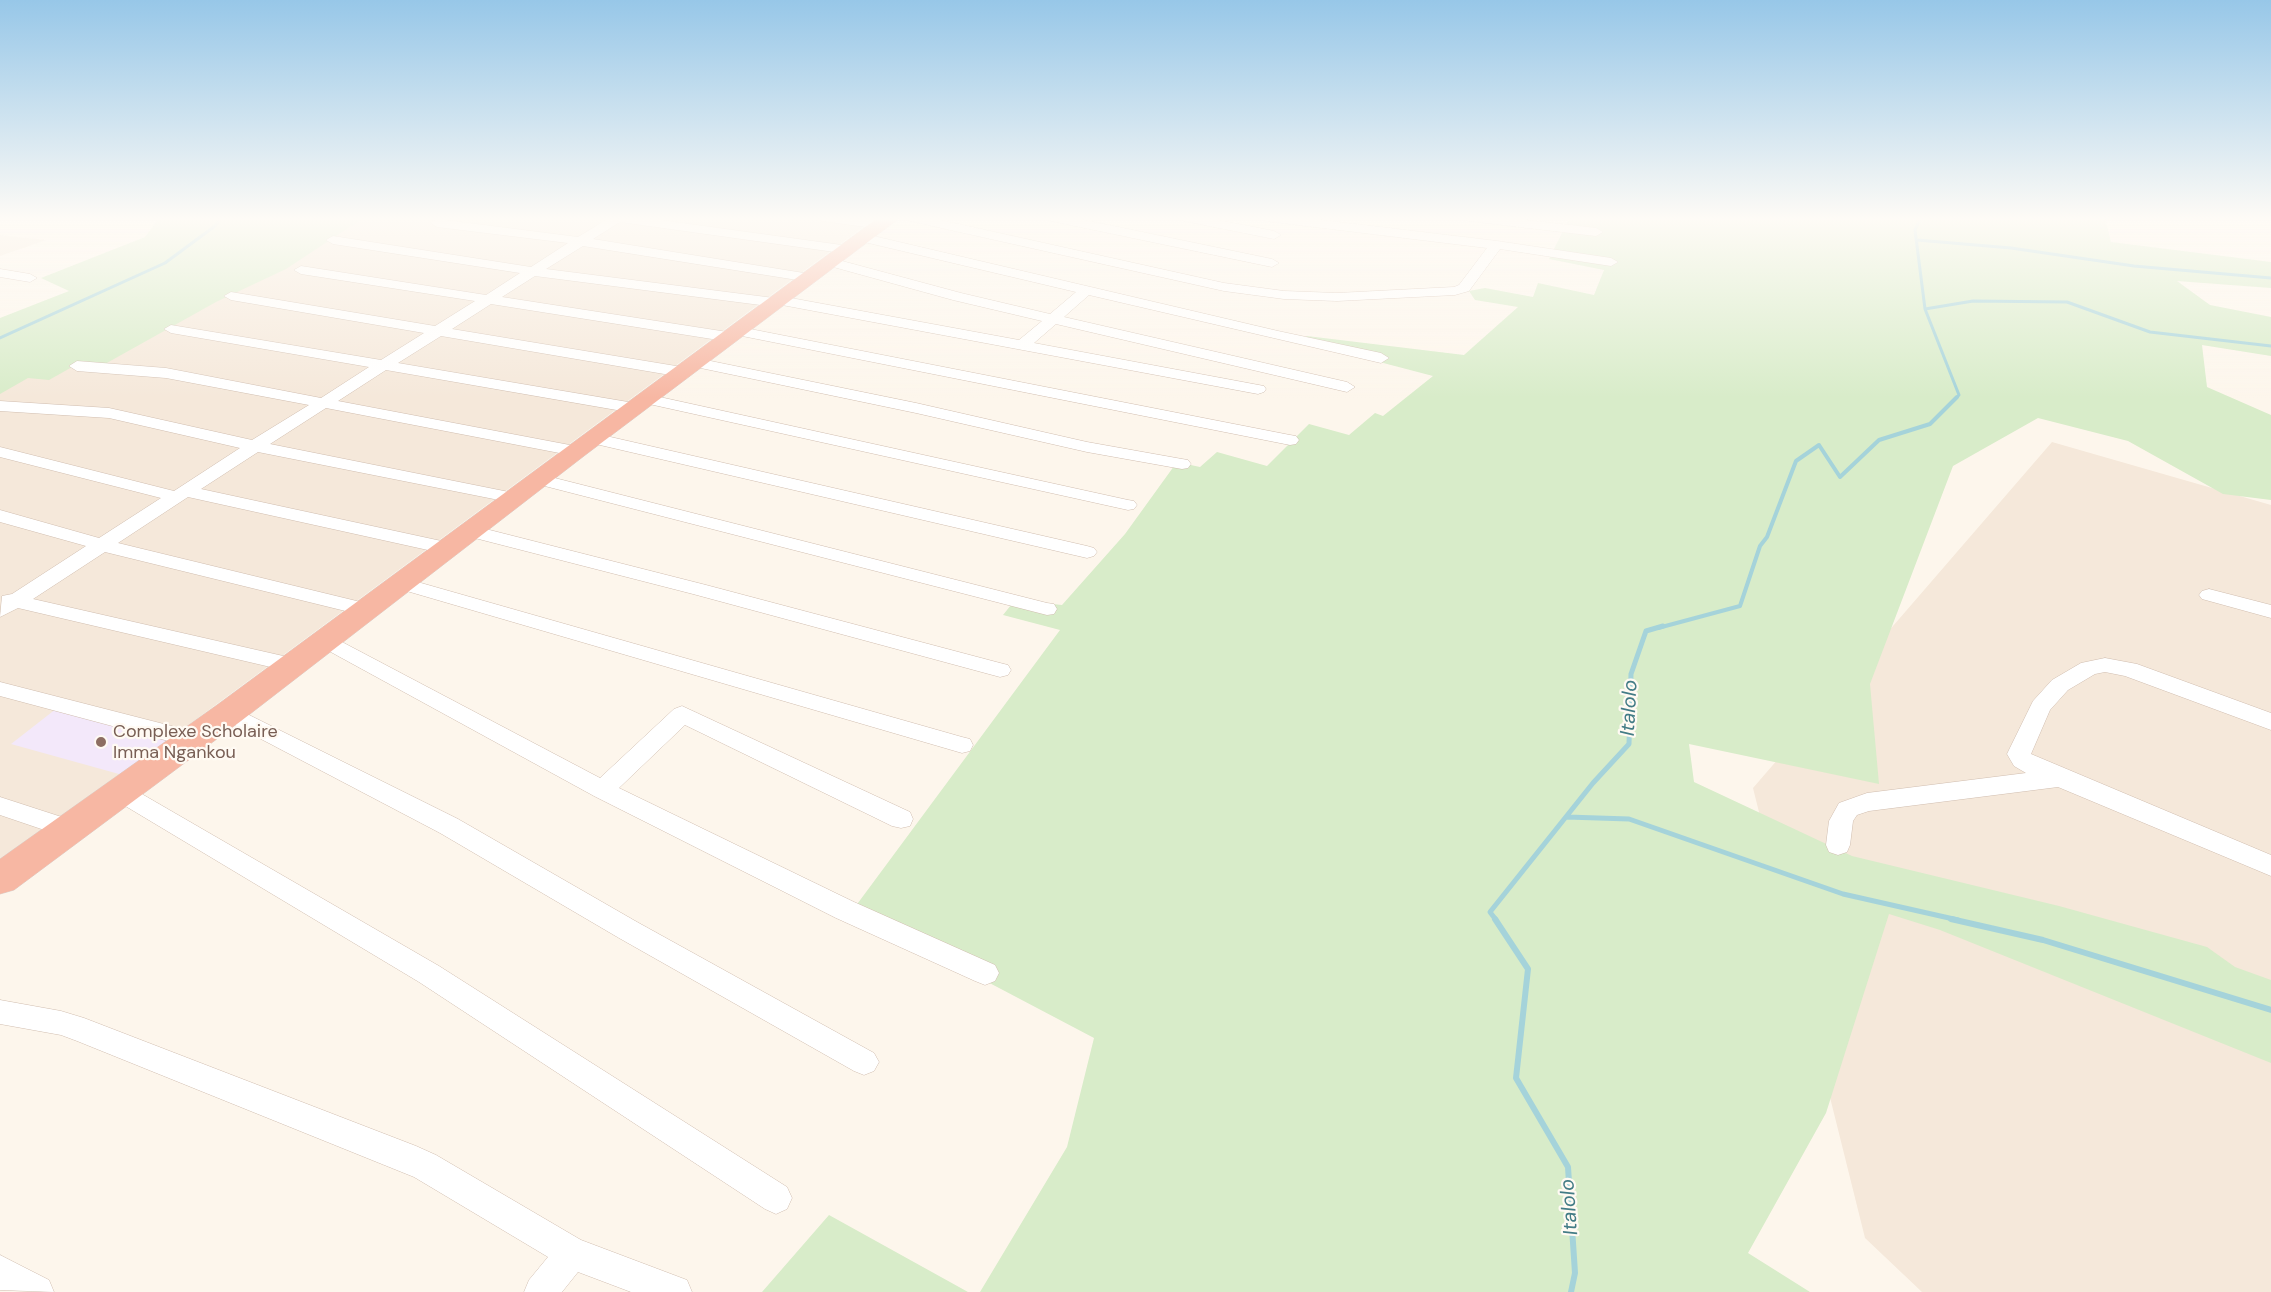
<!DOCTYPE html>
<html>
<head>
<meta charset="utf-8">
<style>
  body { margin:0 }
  canvas { display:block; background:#fdf6ec }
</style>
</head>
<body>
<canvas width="2271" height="1292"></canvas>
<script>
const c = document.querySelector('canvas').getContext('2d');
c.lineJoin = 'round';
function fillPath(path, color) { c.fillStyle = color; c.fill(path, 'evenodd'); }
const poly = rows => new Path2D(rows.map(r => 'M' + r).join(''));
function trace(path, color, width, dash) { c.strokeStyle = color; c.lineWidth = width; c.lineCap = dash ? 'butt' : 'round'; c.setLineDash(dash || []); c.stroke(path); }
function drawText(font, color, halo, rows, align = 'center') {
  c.font = font + ' "DM Sans",sans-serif'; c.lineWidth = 4.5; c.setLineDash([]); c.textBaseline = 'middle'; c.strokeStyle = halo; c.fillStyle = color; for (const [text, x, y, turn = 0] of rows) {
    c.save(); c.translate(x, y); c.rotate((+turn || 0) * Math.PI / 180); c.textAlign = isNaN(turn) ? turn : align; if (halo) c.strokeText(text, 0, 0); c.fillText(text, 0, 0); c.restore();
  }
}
fillPath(poly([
  [364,217,877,217,0,864,0,384],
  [0,235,46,240,0,256],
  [2052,442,2271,505,2271,1292,1922,1292,1865,1238,1753,788]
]), '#f5e8da');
fillPath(poly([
  [61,705,191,739,137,779,11,744]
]), '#f3e8fa');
fillPath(poly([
  [160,217,365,217,286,269,216,302,105,364,81,362,49,380,28,378,0,394,0,318,69,291,41,278,145,237],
  [1570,217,2105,217,2111,242,2271,262,2271,288,2177,281,2210,305,2271,317,2271,356,2202,345,2207,387,2271,415,2271,500,2223,494,2128,441,2038,418,1953,466,1870,684,1879,784,1689,744,1694,782,1852,856,2059,906,2207,947,2235,967,2271,980,2271,1063,1940,930,1889,914,1826,1113,1748,1253,1810,1292,980,1292,1067,1147,1094,1038,906,939,855,907,1060,630,1003,615,1015,600,1062,605,1125,534,1177,462,1200,467,1217,452,1267,466,1309,424,1349,435,1375,413,1383,416,1433,376,1345,353,1299,344,1307,336,1464,355,1518,307,1475,300,1469,291,1485,288,1533,297,1538,283,1594,295,1604,270,1549,259],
  [829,1215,968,1292,762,1292]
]), '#d8ecc9');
trace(poly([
  [1921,217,1915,230,1925,309,1959,395,1956,398],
  [1917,240,2011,248,2134,266,2271,278],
  [1925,309,1973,301,2067,302,2150,332,2271,346],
  [0,338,165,263,215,226,222,217]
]), '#a5d3da', 3);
trace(poly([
  [1658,628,1740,606,1760,546,1767,537,1796,461,1819,445,1840,477,1879,440,1930,424,1957,397]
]), '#a5d3da', 4);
trace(poly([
  [1567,817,1629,819,1843,894,1958,920],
  [1496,920,1490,912,1593,783,1629,744,1631,674,1646,631,1663,626]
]), '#a5d3da', 5);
trace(poly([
  [1495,919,1528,969,1516,1078,1568,1167,1575,1273,1571,1292],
  [1951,919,2043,940,2271,1010]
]), '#a5d3da', 6);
const minor = poly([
  [604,217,638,217,849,246,856,250,849,254,620,222,593,239,810,274,817,278,810,282,583,246,546,269,774,298,780,296,1019,340,1042,321,953,300,826,265,824,262,831,258,961,293,1050,314,1076,292,860,241,858,238,860,235,865,234,1278,331,1381,353,1389,358,1381,363,1089,295,1064,317,1347,382,1355,387,1347,392,1056,324,1034,343,1264,386,1266,389,1264,392,1258,394,782,305,776,307,535,276,502,297,734,333,733,331,735,328,740,327,1290,435,1296,436,1299,440,1296,444,1290,445,737,335,739,337,736,340,731,342,491,304,452,329,682,367,690,372,682,377,441,336,398,363,634,403,642,408,634,413,386,370,338,401,575,446,581,447,584,451,581,455,575,456,326,408,270,444,514,493,520,494,523,498,520,502,514,503,258,452,201,489,446,542,453,544,456,548,453,552,446,554,188,497,118,543,373,605,376,610,373,615,366,616,105,552,33,599,292,658,300,660,303,665,300,670,292,672,18,608,0,617,2,596,12,594,86,546,0,522,0,510,99,538,161,498,0,457,0,447,174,491,240,448,109,418,0,411,0,401,109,408,252,440,309,405,166,378,77,371,69,366,77,361,166,368,321,398,369,367,171,333,164,329,171,325,381,360,424,333,231,300,224,296,231,292,435,326,475,301,301,274,294,270,301,266,486,295,520,273,333,244,326,240,333,236,531,267,568,243,437,227,431,223,437,219,578,237,606,220,604,217],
  [816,217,851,217,881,221,887,225,881,229,822,221,816,217],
  [904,217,927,217,1224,283,1284,291,1337,293,1454,287,1459,285,1487,248,1265,221,1259,217,1297,217,1497,241,1611,258,1618,262,1611,266,1500,249,1469,291,1455,295,1337,301,1284,299,1224,291,910,221,904,217],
  [1045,217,1070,217,1272,259,1279,263,1272,267,1051,221,1045,217],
  [1178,217,1203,217,1274,231,1281,235,1274,239,1184,221,1178,217],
  [1462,217,1501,217,1596,228,1603,232,1596,236,1468,221,1462,217],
  [0,269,30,274,37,278,30,282,0,277,0,269],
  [696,358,916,403,1087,442,1182,459,1188,460,1191,464,1188,468,1182,469,1087,452,916,413,691,366,688,363,696,358],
  [646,394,1128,500,1134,501,1137,505,1134,509,1128,510,640,402,638,399,640,396,646,394],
  [593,433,1087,546,1094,548,1097,552,1094,556,1087,558,587,442,585,438,587,434,593,433],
  [539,474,1047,603,1054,604,1057,609,1054,614,1047,615,533,483,530,479,533,475,539,474],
  [470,525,706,585,1000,663,1008,665,1011,670,1008,675,1000,677,693,594,463,535,461,531,463,527,470,525],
  [400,577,962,737,970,739,973,745,970,751,962,753,393,587,390,583,393,579,400,577],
  [2209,589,2271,605,2271,618,2202,599,2199,595,2202,591,2209,589],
  [325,633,600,778,674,709,682,706,910,812,913,819,910,826,901,828,892,826,685,725,619,788,854,902,995,965,999,973,995,981,985,985,975,981,836,918,594,796,318,645,315,640,318,635,325,633],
  [2105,658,2137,664,2271,713,2271,730,2125,676,2105,672,2095,674,2068,690,2050,710,2031,754,2271,855,2271,876,2058,787,1869,811,1857,815,1853,821,1850,845,1847,852,1838,855,1829,852,1826,845,1829,821,1839,803,1867,793,2026,773,2014,766,2007,754,2033,701,2052,680,2081,663,2105,658],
  [0,682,191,731,199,733,202,739,199,745,191,747,0,696,0,682],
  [229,705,458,819,637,922,874,1053,879,1062,874,1071,864,1075,854,1071,619,938,440,833,221,718,218,713,221,708,229,705],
  [120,783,128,786,439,966,787,1187,792,1198,787,1209,776,1214,765,1209,419,982,112,798,108,792,112,786,120,783],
  [0,797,77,822,80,829,77,836,68,838,0,815,0,797],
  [0,1000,61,1011,84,1018,416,1146,436,1155,581,1240,687,1280,692,1292,631,1292,578,1272,562,1292,524,1292,529,1280,548,1257,414,1177,77,1041,61,1035,0,1024,0,1000],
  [0,1255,49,1280,54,1292,0,1290,0,1255]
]);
const highway = poly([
  [879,217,901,217,584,456,241,721,14,890,0,894,0,859,217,705,879,217]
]);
trace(minor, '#d1beb0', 1);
trace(highway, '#dad1cd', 1);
fillPath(minor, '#fff');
fillPath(highway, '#f7b7a3');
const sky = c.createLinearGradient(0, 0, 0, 398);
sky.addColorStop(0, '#97c7e8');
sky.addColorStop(0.55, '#fefbf6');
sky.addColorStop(1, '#fefbf600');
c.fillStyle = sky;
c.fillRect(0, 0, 2271, 398);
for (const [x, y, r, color] of [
  [101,742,6,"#8d6e63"]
]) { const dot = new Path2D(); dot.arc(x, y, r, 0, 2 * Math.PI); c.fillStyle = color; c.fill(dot); trace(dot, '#fffaf3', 2); }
drawText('18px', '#785e54', '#fffaf3', [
  ["Complexe Scholaire",113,732],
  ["Imma Ngankou",113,753]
], 'left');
drawText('italic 20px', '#437c86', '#fffaf3', [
  ["Italolo",1630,708,-87],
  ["Italolo",1570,1207,-94]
]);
</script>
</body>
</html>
